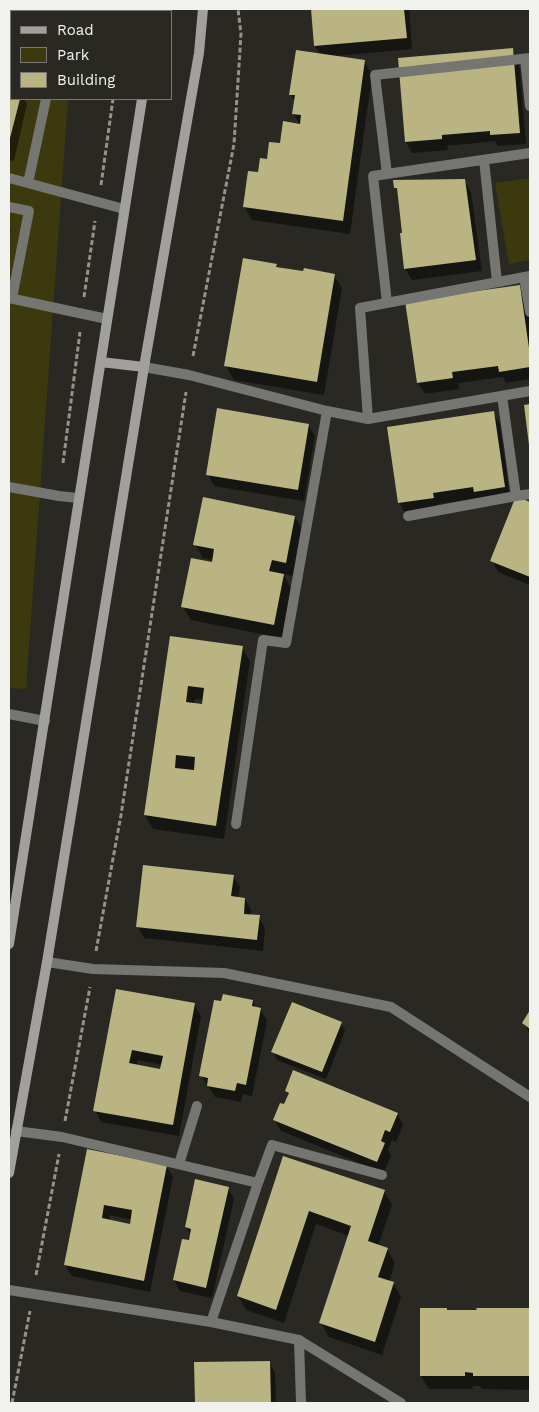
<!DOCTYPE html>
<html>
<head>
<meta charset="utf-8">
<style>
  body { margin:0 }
  #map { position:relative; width:539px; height:1412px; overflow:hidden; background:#292823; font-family:"Work Sans",sans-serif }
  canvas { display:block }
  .frame { position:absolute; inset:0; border:10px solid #f1f1ed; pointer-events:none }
  .legend { position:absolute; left:10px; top:10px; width:162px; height:90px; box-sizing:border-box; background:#292823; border:1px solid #797874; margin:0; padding:6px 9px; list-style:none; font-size:15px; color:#f1f1ed }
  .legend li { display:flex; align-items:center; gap:10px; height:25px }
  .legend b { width:25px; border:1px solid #797874 }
</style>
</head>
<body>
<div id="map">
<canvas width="539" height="1412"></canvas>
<div class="frame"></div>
<ul class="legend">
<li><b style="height:6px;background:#a1a09c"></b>Road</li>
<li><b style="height:14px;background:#3d390f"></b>Park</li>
<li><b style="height:14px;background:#b9b481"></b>Building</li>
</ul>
</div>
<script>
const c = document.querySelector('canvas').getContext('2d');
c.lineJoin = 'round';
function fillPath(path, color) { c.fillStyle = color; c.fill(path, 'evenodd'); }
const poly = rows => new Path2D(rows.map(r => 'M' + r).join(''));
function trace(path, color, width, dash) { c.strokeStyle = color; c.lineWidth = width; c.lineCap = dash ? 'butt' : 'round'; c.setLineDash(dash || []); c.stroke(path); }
fillPath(poly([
  [9,9,75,9,74,11,11,11,11,99,68,99,26,689,9,688],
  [530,178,530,260,509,264,495,183]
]), '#3d390f');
fillPath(poly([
  [28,9,40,9,39,11],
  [312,9,409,9,412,49,335,56,364,61,372,75,350,234,252,220,244,206,259,174,268,160,300,125,293,113,295,102,291,95,320,55,315,46],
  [512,50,519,61,526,144,498,146,495,141,447,146,448,150,412,153,406,142,399,59],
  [9,90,11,90,11,99,24,99,27,104,14,161,9,160],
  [464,181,471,192,482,271,412,280,405,269,404,234,399,193,396,187],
  [9,225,11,229,9,238],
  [276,265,278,268,334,275,342,288,324,395,234,380,226,366],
  [520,286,526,297,530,326,530,379,506,383,503,377,458,383,459,389,425,394,418,383,407,302],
  [493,413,500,424,510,498,479,498,438,504,439,509,405,513,399,502],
  [308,425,315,436,304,501,214,486,208,474],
  [516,498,530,504,530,585,498,572,492,560],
  [295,517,303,530,294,576,283,574,291,588,282,638,191,620,183,607,213,564,213,560,203,558,195,544],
  [171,637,242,648,250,661,224,839,153,829,145,815],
  [195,699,203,700,203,706,194,704],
  [233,876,240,887,238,898,245,899,251,910,251,916,259,917,265,928,263,951,144,938,138,927],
  [117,990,194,1004,201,1016,179,1136,101,1122,95,1110],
  [138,1060,162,1065,161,1071,137,1066],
  [253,1001,257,1009,260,1009,267,1021,252,1096,243,1094,241,1102,215,1097,201,1076],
  [530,1012,530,1035,524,1023],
  [341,1023,345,1031,326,1079,277,1060,273,1052],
  [286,1091,397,1114,403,1125,396,1142,392,1140,388,1150,391,1155,384,1173,281,1131,274,1119,285,1106,289,1096],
  [88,1150,166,1166,173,1177,150,1292,72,1276,65,1265],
  [110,1215,132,1220,131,1225,109,1221],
  [284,1158,384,1191,392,1205,378,1246,387,1249,395,1263,389,1282,393,1283,401,1297,382,1355,329,1337,321,1323,349,1236,316,1224,284,1323,246,1310,238,1296],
  [228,1188,234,1199,212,1298,180,1291,174,1280,190,1242,191,1235,186,1227],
  [529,1309,530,1312,530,1390,482,1389,480,1386,472,1386,473,1389,429,1389,421,1376,448,1312],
  [269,1362,275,1373,276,1403,196,1403,196,1363]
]), '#0007');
fillPath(poly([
  [311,9,404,9,407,38,314,46],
  [513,48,520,133,490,135,490,131,442,135,442,139,405,142,398,58],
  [296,50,365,60,343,221,243,207,248,171,258,172,260,158,267,159,269,142,280,143,283,121,300,124,301,115,292,114,295,95,289,95],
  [9,88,11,89,11,99,20,99,9,142],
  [465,179,476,260,404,269,400,233,402,233,397,188,394,188,393,180],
  [243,258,277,264,276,267,303,271,304,268,335,274,317,382,224,366],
  [520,285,530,355,530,367,499,372,498,366,452,372,453,378,417,383,405,301],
  [530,404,530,445,529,445,524,405],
  [217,408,309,424,298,490,206,475],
  [494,411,505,487,474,492,473,487,433,493,434,498,398,503,387,427],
  [516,496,530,502,530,577,490,561],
  [203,497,295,516,286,563,272,560,269,571,284,574,274,625,181,607,191,558,212,562,214,549,193,545],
  [170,636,243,646,216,826,144,815],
  [188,686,204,688,202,704,186,702],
  [176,755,195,757,194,770,175,768],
  [143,865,234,875,231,896,245,898,244,914,260,915,257,940,136,927],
  [116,989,195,1003,173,1125,93,1111],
  [132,1050,163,1056,160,1069,129,1063],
  [223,994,253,1000,252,1006,261,1008,246,1085,237,1083,235,1091,207,1086,208,1078,199,1076,214,1000,221,1001],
  [292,1002,342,1022,322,1072,271,1052],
  [530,1010,530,1029,522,1023],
  [293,1070,398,1113,390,1132,385,1130,381,1141,385,1143,377,1162,273,1120,280,1103,284,1104,289,1093,285,1091],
  [87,1149,167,1165,144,1281,64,1265],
  [104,1205,132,1210,130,1224,102,1218],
  [283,1156,385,1190,368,1241,388,1248,378,1277,394,1282,375,1342,319,1323,351,1226,309,1211,276,1310,237,1296],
  [195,1179,229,1187,206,1288,173,1280,182,1239,189,1240,191,1229,185,1227],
  [420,1308,447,1308,447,1310,477,1310,476,1308,529,1308,530,1376,473,1376,473,1373,465,1372,465,1376,420,1376],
  [270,1361,271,1403,195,1403,194,1362]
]), '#b9b481');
trace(poly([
  [125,11,125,9],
  [101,185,113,99],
  [84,297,95,221],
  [193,356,234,144,241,34,238,9],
  [63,463,80,332],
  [96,951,121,815,186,392],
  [65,1121,90,987],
  [36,1275,59,1154],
  [12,1403,30,1311]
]), '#93928e', 3, [5, 2.5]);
trace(poly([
  [51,11,52,9],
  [9,21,11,22],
  [525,59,530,106],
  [9,81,11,82],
  [484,160,497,282],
  [387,174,375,75,530,58],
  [9,178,124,209],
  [28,183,46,99],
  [9,207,29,211,12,298],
  [524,277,530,312],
  [9,298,107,319],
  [387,303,373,176,530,153],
  [144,367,189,375,327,411,368,419,530,391],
  [502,396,516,496,530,494],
  [368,419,360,308,530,276],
  [9,487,59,496,78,498],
  [408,516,516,496],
  [9,714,45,721],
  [236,824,263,640,286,643,327,411],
  [47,962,93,969,224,973,391,1007,530,1097],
  [16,1131,62,1137,258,1183],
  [179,1164,197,1106],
  [9,1290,211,1322],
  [299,1340,401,1403],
  [301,1403,299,1340,211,1322,258,1183,272,1145,382,1175]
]), '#757572', 10);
trace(poly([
  [155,11,155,9],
  [101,362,144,367],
  [9,944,142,99],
  [9,1173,47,962,144,367,199,53,203,9]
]), '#a1a09c', 10);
</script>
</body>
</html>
